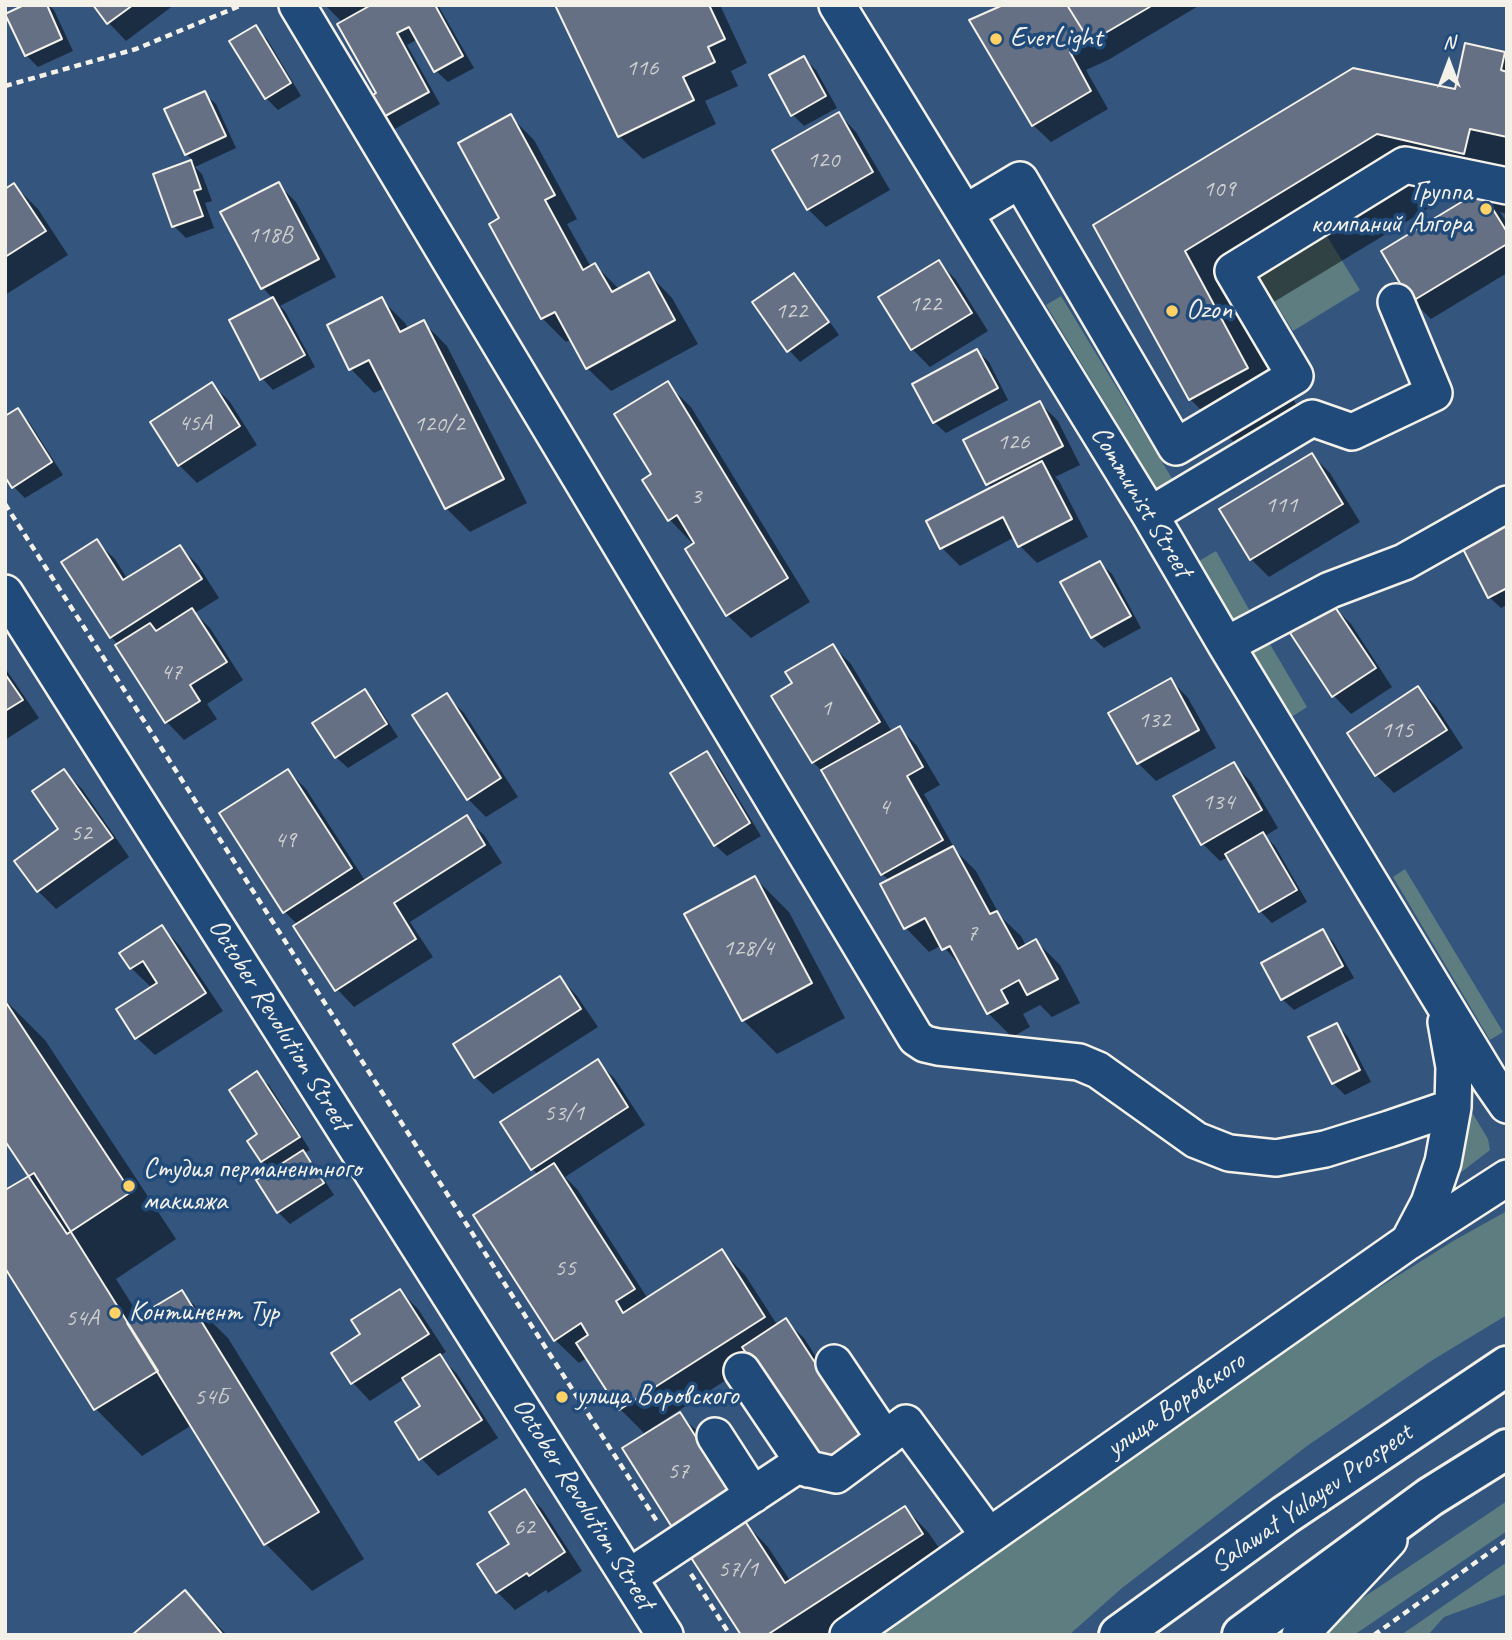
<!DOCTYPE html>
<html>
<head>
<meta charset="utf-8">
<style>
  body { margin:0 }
  #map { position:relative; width:1512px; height:1640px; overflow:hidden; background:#34557d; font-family:Caveat,sans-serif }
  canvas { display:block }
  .frame { position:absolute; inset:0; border:7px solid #f4f1e8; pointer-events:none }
  .north { position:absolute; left:1414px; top:28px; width:70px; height:70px; -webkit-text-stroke:5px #1f4a7a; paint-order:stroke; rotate:0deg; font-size:19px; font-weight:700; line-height:28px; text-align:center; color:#f4f1e8 }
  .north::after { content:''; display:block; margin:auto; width:24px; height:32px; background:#f4f1e8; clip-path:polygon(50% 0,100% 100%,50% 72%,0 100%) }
</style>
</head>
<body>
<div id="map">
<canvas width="1512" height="1640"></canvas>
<div class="frame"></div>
<div class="north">N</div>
</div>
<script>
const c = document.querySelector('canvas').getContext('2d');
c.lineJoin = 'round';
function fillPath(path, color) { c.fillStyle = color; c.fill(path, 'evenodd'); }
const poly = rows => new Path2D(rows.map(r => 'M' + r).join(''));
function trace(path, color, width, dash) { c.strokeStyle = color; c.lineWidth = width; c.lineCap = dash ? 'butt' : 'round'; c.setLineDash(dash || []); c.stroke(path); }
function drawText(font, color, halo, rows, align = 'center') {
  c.font = font + ' Caveat,sans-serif'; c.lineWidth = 7; c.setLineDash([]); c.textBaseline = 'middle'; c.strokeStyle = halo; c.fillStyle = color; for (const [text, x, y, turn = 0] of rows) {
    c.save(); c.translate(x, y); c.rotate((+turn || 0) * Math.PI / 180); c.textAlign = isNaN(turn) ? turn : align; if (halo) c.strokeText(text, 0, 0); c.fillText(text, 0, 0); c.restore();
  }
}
fillPath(poly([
  [1325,233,1360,290,1293,331,1257,274],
  [1061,296,1173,480,1157,489,1046,305],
  [1216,551,1255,620,1238,630,1199,561],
  [1264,634,1307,707,1290,718,1247,644],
  [1405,869,1503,1032,1490,1040,1393,877],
  [1467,1104,1488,1139,1490,1150,1442,1187],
  [1507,1211,1507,1315,1431,1361,1307,1446,1122,1588,1069,1635,873,1635,1185,1416,1334,1316,1453,1241],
  [1507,1501,1507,1531,1354,1635,1323,1635,1349,1607],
  [1507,1562,1507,1594,1444,1617,1428,1635,1401,1635]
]), '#5d7d81');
fillPath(poly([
  [28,5,49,5,54,10,73,51,38,67,26,55],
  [95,5,174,5,126,41,109,23],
  [325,5,438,5,474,68,448,82,436,71,418,39,407,45,440,104,391,131,379,119,378,94,343,23],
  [557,5,720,5,747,63,731,71,738,86,705,101,716,124,643,159,619,136],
  [1007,5,1200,5,1108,60,1086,70,1108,109,1051,142,1033,125],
  [255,27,267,39,301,96,278,110,266,98,232,42],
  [1504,54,1507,56,1507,214,1500,212,1507,223,1507,273,1431,319,1413,301,1462,204,1444,199,1249,317,1312,434,1256,464,1190,399,1095,226,1456,91],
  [804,58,816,70,837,108,804,126,793,115],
  [204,93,216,104,236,148,195,167,202,174,212,201,205,203,214,228,186,238,174,226,155,175,194,161,186,154],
  [839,114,856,132,890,190,826,227,808,209],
  [510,116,534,140,577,219,567,224,591,267,595,265,619,289,649,274,672,298,698,344,611,391,587,368,571,339,566,342,542,318,502,218],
  [278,184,296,202,336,277,280,306,285,311,315,367,273,390,262,378,273,299,263,288,223,213],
  [14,185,38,209,68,255,5,295,5,191],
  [939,262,956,280,988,331,930,367,912,349],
  [793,275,805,287,839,335,800,362,789,350],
  [381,299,405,323,409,330,423,322,447,346,527,503,470,532,446,508,385,388,374,393,351,369,329,326],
  [977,351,989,362,1008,400,946,433,934,422],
  [212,384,230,402,257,445,197,483,179,465],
  [667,384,691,407,810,602,751,638,727,615,694,545,669,519,654,475],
  [1040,403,1058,421,1080,465,1055,477,1059,481,1088,537,1037,563,1020,546,1015,537,960,566,942,548,992,489,988,484,966,441],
  [17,411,29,422,63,475,25,498,14,487],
  [1312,455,1330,473,1360,522,1269,577,1251,559],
  [1507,521,1507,605,1501,608,1489,597],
  [97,542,115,559,128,580,180,547,198,565,219,598,195,613,210,628,243,680,207,704,217,719,184,740,167,722,117,646,119,645,111,637],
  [1100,563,1112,574,1141,628,1104,648,1092,637],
  [1333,606,1351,624,1392,687,1351,714,1334,696,1292,633],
  [833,646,851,664,892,732,900,728,917,746,940,785,924,794,956,851,976,871,1000,916,1021,936,1026,946,1036,941,1060,965,1080,1003,1052,1017,1040,1005,1023,1014,1030,1027,1012,1037,988,1013,966,972,942,945,929,952,906,928,883,885,890,881,882,874,827,776,813,762,794,684],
  [5,668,39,718,5,740],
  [1171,680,1188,698,1216,748,1156,781,1138,763],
  [1418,688,1436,706,1463,748,1394,793,1376,775],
  [365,691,376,703,398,737,348,768,336,757],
  [447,696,464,713,518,797,486,817,468,799,415,716],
  [706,753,718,765,761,836,727,856,715,845],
  [1234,764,1251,782,1278,828,1265,836,1275,846,1307,902,1272,923,1260,911,1229,857,1220,861,1203,844],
  [64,771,82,789,129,857,56,909,38,891,61,830],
  [288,771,306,789,366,882,466,818,484,835,502,863,410,922,433,957,354,1007,337,989,298,925,284,911],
  [755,878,789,912,845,1018,777,1054,743,1020],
  [162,927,179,945,223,1011,155,1055,137,1038,152,988,131,968,122,953],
  [1323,931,1334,943,1354,978,1294,1010,1282,999],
  [560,978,577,996,598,1027,493,1094,475,1077],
  [5,1000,45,1040,176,1239,116,1279,140,1317,181,1292,228,1338,364,1559,312,1591,266,1544,192,1425,142,1456,96,1409,5,1264,31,1177,5,1138],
  [1337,1025,1348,1037,1371,1082,1345,1095,1333,1083,1311,1038],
  [597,1061,615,1079,645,1125,565,1177,577,1189,648,1299,722,1251,745,1275,778,1326,786,1321,804,1338,878,1454,836,1480,754,1362,644,1433,620,1409,587,1358,579,1363,555,1340,539,1175,532,1169],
  [257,1074,269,1085,310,1150,304,1153,314,1164,334,1195,290,1224,278,1212,258,1180,272,1171,262,1161],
  [400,1291,418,1309,446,1352,439,1356,457,1374,498,1438,438,1476,421,1458,422,1407,404,1379,370,1401,353,1383,362,1335],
  [680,1415,698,1432,749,1513,694,1548],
  [525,1492,542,1509,582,1571,548,1593,546,1590,515,1610,497,1592,511,1545],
  [905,1508,928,1532,946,1558,827,1635,743,1635,745,1523,768,1547,791,1582],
  [185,1592,227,1635,134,1635]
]), '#0007');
const building = poly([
  [24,5,47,5,62,39,25,56,5,14,24,5],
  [93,5,133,5,107,24,93,5],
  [371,5,435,5,463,56,434,72,409,27,397,33,429,92,378,120,366,99,376,93,337,24,371,5],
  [555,5,709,5,725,39,708,47,715,62,683,77,694,100,618,137,555,5],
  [1003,5,1067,5,1090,42,1070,52,1091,91,1032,126,969,20,1003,5],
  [1067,5,1153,5,1090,42,1067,5],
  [256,25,291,83,265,99,229,41,256,25],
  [1465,43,1505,52,1501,70,1507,72,1507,137,1470,129,1464,154,1377,134,1185,251,1248,368,1189,400,1093,225,1353,68,1455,89,1465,43],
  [804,56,826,96,791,116,769,75,804,56],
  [205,91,226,136,185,155,164,109,205,91],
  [839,112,873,172,807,210,772,150,839,112],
  [511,114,555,195,545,200,583,270,595,263,612,292,649,272,675,320,586,369,555,312,541,319,489,224,499,218,458,143,511,114],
  [191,160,201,189,194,191,203,216,172,227,153,174,191,160],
  [279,182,319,259,261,289,220,212,279,182],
  [14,183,46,231,5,257,5,189,14,183],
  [1481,190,1507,232,1507,244,1411,302,1381,251,1481,190],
  [939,260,972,313,911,350,878,297,939,260],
  [794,273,829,322,787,352,752,302,794,273],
  [273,297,305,355,260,380,229,320,273,297],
  [382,297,400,332,424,320,504,479,445,509,369,360,349,370,327,325,382,297],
  [977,349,998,388,933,423,912,384,977,349],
  [668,381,788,578,726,616,685,549,694,543,677,515,668,521,642,480,651,474,614,414,668,381],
  [212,382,240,426,178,466,150,422,212,382],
  [1040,401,1063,446,986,485,963,440,1040,401],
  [18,408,52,462,12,488,5,477,5,416,18,408],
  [1312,453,1343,504,1250,560,1219,509,1312,453],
  [1042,461,1072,519,1018,547,1003,517,940,549,926,521,1042,461],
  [1507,519,1507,588,1488,598,1460,543,1507,519],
  [97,539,123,580,180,545,202,579,110,638,61,562,97,539],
  [1100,561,1131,616,1091,638,1060,582,1100,561],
  [1333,604,1376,668,1332,697,1290,633,1333,604],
  [192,608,227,662,190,685,200,701,165,723,115,645,150,623,156,631,192,608],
  [833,644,880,722,812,763,771,696,792,683,785,672,833,644],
  [5,674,23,700,5,711,5,674],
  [1171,678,1199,730,1137,764,1108,713,1171,678],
  [1418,686,1447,730,1375,776,1347,733,1418,686],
  [365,689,387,724,335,758,312,723,365,689],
  [447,693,501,778,467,800,412,715,447,693],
  [900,726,923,767,907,776,943,840,881,875,821,770,900,726],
  [707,751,750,823,714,846,670,773,707,751],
  [1234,762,1262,810,1201,845,1173,796,1234,762],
  [64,769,113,838,37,892,14,861,58,829,32,791,64,769],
  [288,769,352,868,283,913,219,813,288,769],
  [467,815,485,845,394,903,416,939,335,991,293,926,467,815],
  [1263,832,1297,890,1259,912,1225,854,1263,832],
  [953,846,990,914,997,911,1018,949,1036,939,1058,979,1027,995,1019,980,1001,990,1008,1003,987,1014,950,946,942,950,925,918,904,929,880,884,953,846],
  [755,876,812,983,742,1021,684,914,755,876],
  [162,925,206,993,135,1039,116,1009,157,983,143,961,130,969,119,953,162,925],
  [1323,929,1343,966,1281,1000,1261,963,1323,929],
  [560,976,581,1009,474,1078,453,1044,560,976],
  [5,1001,131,1192,67,1234,5,1141,5,1001],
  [1337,1023,1360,1070,1332,1084,1308,1037,1337,1023],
  [598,1059,628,1107,531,1170,500,1122,598,1059],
  [257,1071,300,1137,261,1162,247,1141,257,1134,229,1090,257,1071],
  [303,1150,324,1183,277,1213,256,1180,303,1150],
  [554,1163,635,1289,616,1301,623,1313,722,1249,765,1317,619,1410,576,1343,588,1335,581,1323,554,1341,473,1215,554,1163],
  [34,1173,158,1371,94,1410,5,1268,5,1190,34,1173],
  [400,1289,429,1334,351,1384,331,1353,360,1334,351,1320,400,1289],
  [182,1290,319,1512,264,1545,127,1323,182,1290],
  [786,1318,862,1435,817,1464,742,1347,786,1318],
  [440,1354,482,1420,419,1460,395,1422,420,1406,402,1378,440,1354],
  [680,1412,733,1495,675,1532,622,1448,680,1412],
  [525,1489,565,1552,529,1576,527,1573,496,1593,477,1564,509,1544,489,1512,525,1489],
  [905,1506,923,1534,767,1635,741,1635,690,1556,745,1521,785,1583,905,1506],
  [185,1590,223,1635,132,1635,185,1590]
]);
fillPath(building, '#657085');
trace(building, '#f4f1e8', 2);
const minor = poly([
  [297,5,916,1038,925,1044,938,1047,1079,1062,1098,1070,1196,1140,1229,1153,1276,1158,1325,1149,1389,1129,1453,1107],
  [837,5,1150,515,1226,645,1489,1079,1507,1105],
  [965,213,1020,180,1176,447,1295,376,1233,271,1405,165,1507,186],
  [1150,515,1312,418,1352,432,1434,393,1396,302],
  [5,593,665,1635],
  [1226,645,1330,590,1404,562,1507,504],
  [1409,1241,1429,1203,1443,1162,1453,1107,1454,1067,1446,1022],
  [834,1363,885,1439],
  [742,1371,808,1469],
  [715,1436,753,1495],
  [629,1577,796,1466,836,1475,906,1423,989,1536],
  [848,1635,1408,1242,1507,1178],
  [1300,1635,1389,1540]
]);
const major = poly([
  [1119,1635,1285,1515,1507,1366],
  [1242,1635,1430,1497,1507,1449]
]);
trace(minor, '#f4f1e8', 40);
trace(major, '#f4f1e8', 44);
trace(poly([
  [5,86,136,49,242,5],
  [5,504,658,1523],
  [691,1574,730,1635],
  [1374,1635,1507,1540]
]), '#f4f1e8', 4.5, [7, 5]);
trace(minor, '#1f4a7a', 35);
trace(major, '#1f4a7a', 38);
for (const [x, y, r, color] of [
  [996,39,7,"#ffd166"],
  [1486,209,7,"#ffd166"],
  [1172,311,7,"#ffd166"],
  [129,1186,7,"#ffd166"],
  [115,1313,7,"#ffd166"],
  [562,1397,7,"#ffd166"]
]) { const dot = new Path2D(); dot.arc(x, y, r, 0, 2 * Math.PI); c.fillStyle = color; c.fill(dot); trace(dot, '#1f4a7a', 2.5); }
drawText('24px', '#d0d1cf', null, [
  ["116",642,69],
  ["120",823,161],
  ["109",1219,190],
  ["118В",270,236],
  ["122",925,305],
  ["122",791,312],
  ["45А",195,424],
  ["120/2",439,425],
  ["126",1013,443],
  ["3",696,497],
  ["111",1281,506],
  ["47",171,673],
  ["1",826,709],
  ["132",1154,721],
  ["115",1397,731],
  ["134",1218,803],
  ["4",884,808],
  ["52",81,834],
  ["49",285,841],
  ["7",972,934],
  ["128/4",748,949],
  ["53/1",564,1114],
  ["55",565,1269],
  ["54А",82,1319],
  ["54Б",211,1398],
  ["57",678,1472],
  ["62",524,1528],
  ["57/1",738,1570]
]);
drawText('28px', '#f4f1e8', '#1f4a7a', [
  ["EverLight",1010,39],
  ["Группа",1472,193,"right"],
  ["компаний Алгора",1472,225,"right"],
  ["Ozon",1186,311],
  ["Студия перманентного",143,1170],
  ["макияжа",143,1202],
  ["Континент Тур",129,1313],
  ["улица Воровского",576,1397]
], 'left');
drawText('28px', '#f4f1e8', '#1f4a7a', [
  ["Communist Street",1141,502,59],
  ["October Revolution Street",279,1025,58],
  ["улица Воровского",1176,1405,-35],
  ["Salawat Yulayev Prospect",1312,1499,-35],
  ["October Revolution Street",583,1504,58]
]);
</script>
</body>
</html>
